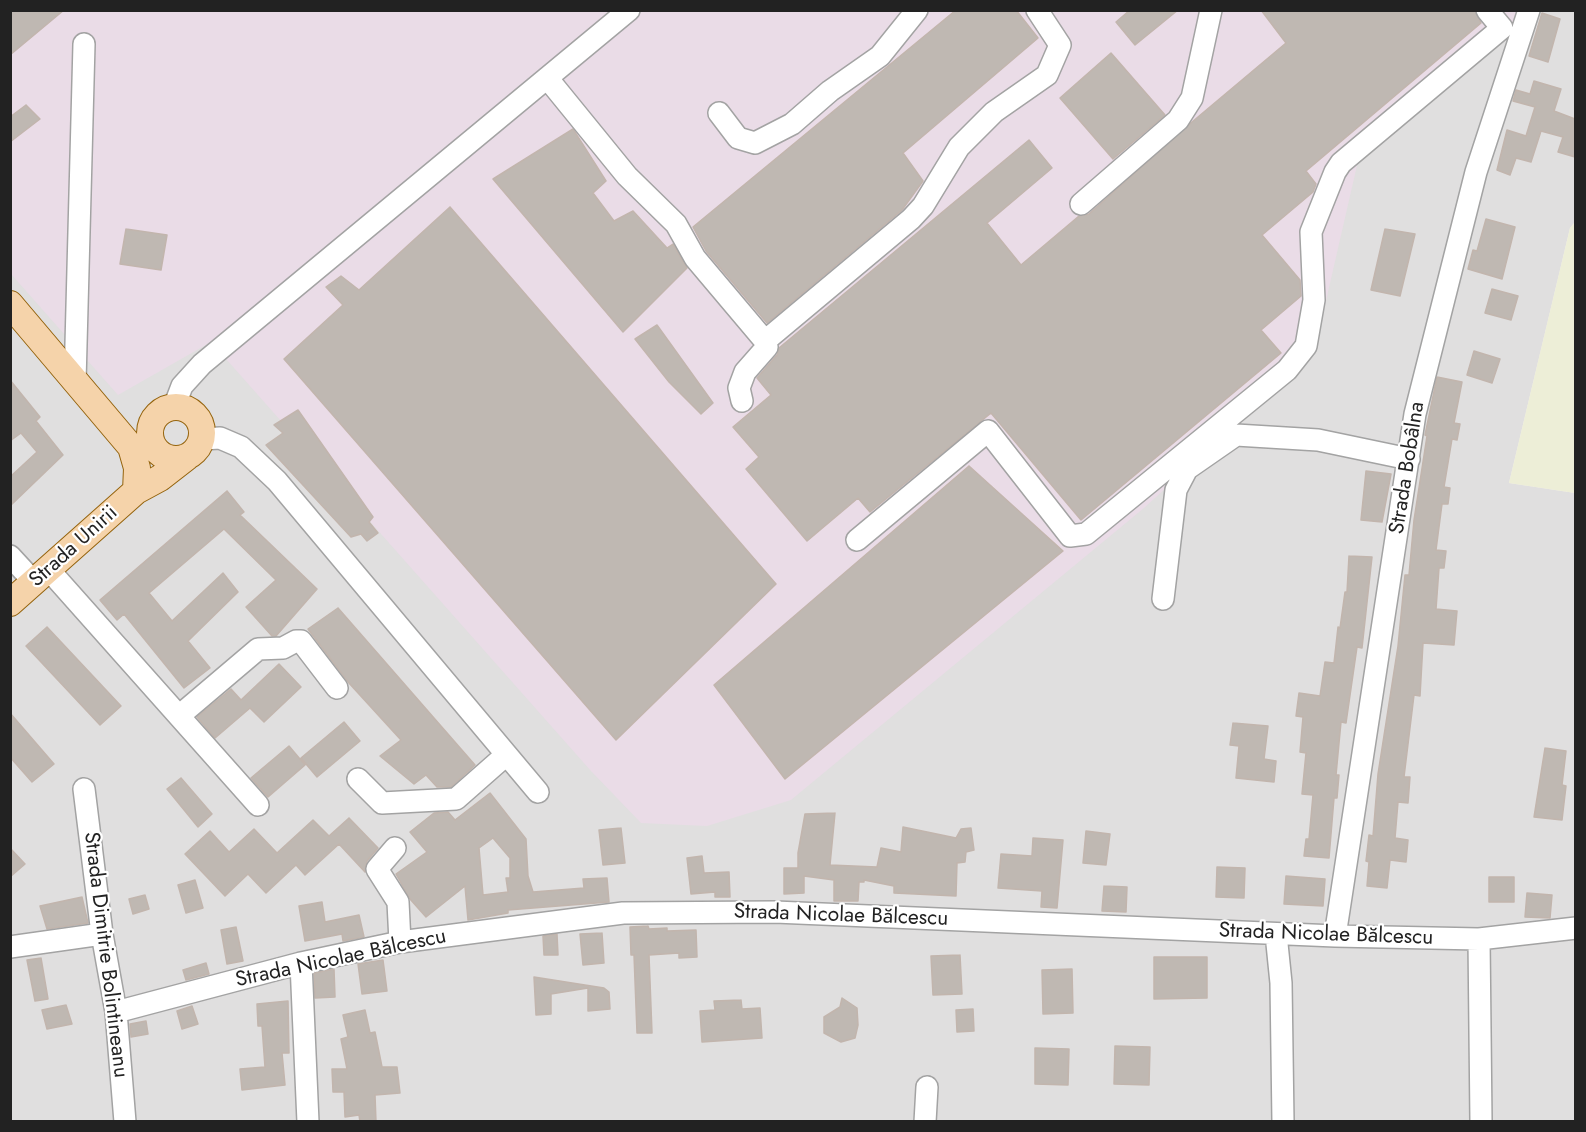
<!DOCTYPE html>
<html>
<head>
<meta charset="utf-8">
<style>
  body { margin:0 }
  #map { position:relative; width:1586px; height:1132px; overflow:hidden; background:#f1eee9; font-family:Jost,sans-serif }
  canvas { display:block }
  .frame { position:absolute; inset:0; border:12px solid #222; pointer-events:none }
</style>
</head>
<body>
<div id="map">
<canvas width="1586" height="1132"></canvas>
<div class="frame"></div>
</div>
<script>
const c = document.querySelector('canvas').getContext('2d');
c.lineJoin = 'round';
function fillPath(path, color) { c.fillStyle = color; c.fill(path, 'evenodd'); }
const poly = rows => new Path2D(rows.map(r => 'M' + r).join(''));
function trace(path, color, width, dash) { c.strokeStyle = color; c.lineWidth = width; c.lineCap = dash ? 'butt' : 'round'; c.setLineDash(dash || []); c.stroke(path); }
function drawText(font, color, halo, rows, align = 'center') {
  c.font = font + ' Jost,sans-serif'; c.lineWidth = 4.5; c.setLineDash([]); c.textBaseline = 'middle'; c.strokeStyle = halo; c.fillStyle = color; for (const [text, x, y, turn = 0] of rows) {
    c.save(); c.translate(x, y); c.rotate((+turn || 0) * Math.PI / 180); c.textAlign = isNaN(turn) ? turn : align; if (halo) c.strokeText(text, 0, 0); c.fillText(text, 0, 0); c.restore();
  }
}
fillPath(poly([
  [10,11,1575,11,1575,222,1570,228,1509,483,1575,493,1575,1121,11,1121]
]), '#e0dfdf');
fillPath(poly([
  [10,11,1521,11,1508,36,1358,161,1314,353,1144,508,791,800,707,826,641,823,591,771,211,342,118,395,11,274]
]), '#eadce7');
fillPath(poly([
  [1575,222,1575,493,1509,483,1570,228]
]), '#edeed7');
const building = poly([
  [10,10,64,10,10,55,10,10],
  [956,10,1016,10,1038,38,903,153,923,181,902,210,767,323,706,251,693,227,956,10],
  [1130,10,1178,10,1135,45,1116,22,1130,10],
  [1261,10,1475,10,1481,23,1306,171,1316,184,1313,192,1262,235,1300,280,1301,296,1261,330,1281,353,1081,520,991,413,870,512,858,498,807,541,746,469,759,457,733,427,771,395,757,378,777,355,779,348,1029,140,1052,168,987,223,1021,265,1079,216,1089,214,1192,122,1286,43,1261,10],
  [1542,13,1560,19,1548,62,1529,56,1542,13],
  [1111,53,1165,115,1113,159,1060,98,1111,53],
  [1534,81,1561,89,1554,111,1575,119,1575,157,1558,152,1563,137,1541,131,1531,162,1516,158,1510,175,1497,170,1507,130,1526,136,1535,107,1513,101,1516,90,1530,94,1534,81],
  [26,105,40,119,10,142,10,117,26,105],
  [573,129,606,181,593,193,614,221,633,211,667,248,673,244,687,268,623,332,493,179,573,129],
  [450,207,776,584,616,740,284,359,343,305,326,287,341,276,359,290,450,207],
  [1486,219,1515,227,1502,279,1468,269,1473,250,1477,251,1486,219],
  [126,229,167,235,161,270,120,264,126,229],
  [1385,229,1415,234,1400,296,1371,290,1385,229],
  [1492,289,1518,296,1511,320,1485,313,1492,289],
  [657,325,713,403,701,414,669,382,635,339,657,325],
  [1474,351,1500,359,1492,383,1467,375,1474,351],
  [1437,377,1462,382,1454,423,1460,424,1457,440,1452,439,1444,487,1450,488,1448,504,1442,504,1436,550,1446,551,1444,568,1439,568,1436,609,1457,611,1454,645,1423,643,1420,696,1414,695,1404,777,1410,777,1408,803,1398,802,1395,838,1408,840,1406,862,1390,860,1387,888,1367,886,1369,862,1366,861,1369,835,1373,836,1378,774,1398,646,1405,575,1409,575,1414,520,1427,436,1425,435,1437,377],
  [10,380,40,417,36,421,63,455,10,506,10,477,37,452,21,433,10,441,10,380],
  [298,410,373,517,369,522,378,533,367,541,361,534,351,537,266,445,283,433,274,425,298,410],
  [969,466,1063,551,785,779,714,685,969,466],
  [1366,471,1391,474,1382,522,1361,520,1366,471],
  [227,491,244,512,240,515,317,589,276,636,272,636,246,607,276,580,224,529,149,593,172,621,223,573,238,592,188,641,210,668,184,688,124,614,117,620,100,600,227,491],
  [1349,556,1372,557,1362,648,1357,647,1346,723,1341,722,1336,775,1339,775,1337,798,1334,798,1329,858,1304,856,1306,839,1309,839,1313,795,1302,794,1306,753,1300,752,1303,717,1296,716,1299,693,1320,696,1325,662,1334,663,1338,627,1340,628,1345,592,1347,592,1349,556],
  [338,608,475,765,451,787,437,787,426,775,414,784,380,756,401,740,348,682,308,629,338,608],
  [47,627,121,706,100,725,26,646,47,627],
  [279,664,301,687,264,722,250,708,215,738,197,717,231,689,241,700,279,664],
  [10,713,54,764,32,782,10,757,10,713],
  [344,722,360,741,317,777,301,758,344,722],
  [1233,723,1268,726,1264,759,1276,761,1274,782,1236,778,1239,746,1230,745,1233,723],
  [289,746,305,765,268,797,251,778,289,746],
  [1545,748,1566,751,1562,785,1566,786,1562,820,1534,817,1545,748],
  [181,778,212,814,198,827,167,789,181,778],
  [490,793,526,839,528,876,533,892,584,888,583,879,607,878,609,902,508,910,508,913,468,920,465,886,426,917,410,899,396,874,427,852,410,832,434,813,448,812,455,820,490,793],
  [493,838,510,858,510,878,506,878,508,892,483,895,479,848,493,838],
  [835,813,830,865,877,867,881,848,901,852,903,827,956,838,961,829,971,828,974,850,966,852,965,862,957,863,956,896,894,893,894,886,864,880,864,882,859,882,858,901,834,901,834,880,804,876,804,893,784,894,784,868,798,868,798,853,805,814,835,813],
  [349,818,378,848,367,861,365,872,339,844,305,875,296,865,266,893,248,874,225,896,185,854,210,831,229,852,254,829,277,853,313,820,329,836,349,818],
  [621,828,625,863,603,865,599,830,621,828],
  [1086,831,1110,834,1106,865,1083,863,1086,831],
  [1033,838,1063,840,1057,908,1041,907,1042,891,998,888,1001,854,1032,856,1033,838],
  [10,848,25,864,10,877,10,848],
  [702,856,704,873,729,872,730,897,715,897,715,892,691,894,687,858,702,856],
  [1217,867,1245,868,1244,898,1216,897,1217,867],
  [1286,876,1325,879,1323,906,1284,904,1286,876],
  [1489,877,1514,877,1514,902,1489,902,1489,877],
  [195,880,203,908,186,913,178,885,195,880],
  [1104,886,1127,887,1126,912,1102,911,1104,886],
  [1527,893,1552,895,1550,918,1525,917,1527,893],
  [145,895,149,909,133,914,129,899,145,895],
  [82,897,88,923,47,929,40,906,82,897],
  [322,902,325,922,359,915,364,937,343,941,342,934,305,941,299,906,322,902],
  [648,926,649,929,667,928,667,931,696,930,697,957,679,958,679,953,649,955,652,1033,637,1033,634,955,631,955,630,927,648,926],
  [236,927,243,961,227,964,221,930,236,927],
  [602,933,604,963,583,965,580,934,602,933],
  [557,934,558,955,544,955,543,936,557,934],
  [960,955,962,994,933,995,931,956,960,955],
  [1154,957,1207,957,1207,998,1154,999,1154,957],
  [41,958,48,999,35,1001,27,960,41,958],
  [383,960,387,991,362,994,358,964,383,960],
  [206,963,209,974,186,980,183,970,206,963],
  [334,969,335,997,315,998,314,973,334,969],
  [1072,969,1073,1013,1043,1014,1042,970,1072,969],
  [534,977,604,988,609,992,610,1009,588,1011,588,988,551,994,551,1014,536,1015,534,977],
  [842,998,857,1008,858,1025,855,1038,841,1042,824,1033,824,1017,840,1007,842,998],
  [741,1000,742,1009,760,1008,762,1038,702,1042,700,1011,715,1010,714,1001,741,1000],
  [288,1001,289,1053,282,1053,285,1085,242,1090,240,1069,265,1067,262,1026,258,1026,257,1004,288,1001],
  [66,1005,72,1024,47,1029,42,1010,66,1005],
  [192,1006,198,1024,182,1029,177,1011,192,1006],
  [973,1009,974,1031,957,1032,956,1010,973,1009],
  [365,1010,370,1033,375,1032,382,1067,397,1067,400,1093,375,1095,376,1122,360,1122,359,1115,345,1117,344,1092,333,1092,332,1069,347,1069,341,1039,348,1037,343,1015,365,1010],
  [146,1021,148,1034,131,1037,130,1024,146,1021],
  [1115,1046,1150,1047,1149,1085,1114,1084,1115,1046],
  [1035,1048,1069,1049,1068,1085,1035,1084,1035,1048]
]);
fillPath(building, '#bfb8b2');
trace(building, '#c2b5ad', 1.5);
const minor = poly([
  [548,79,627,176,676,224,695,258,765,341],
  [719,113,738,138,755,143,792,124,830,91,880,56,917,10],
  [1081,204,1178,120,1192,98,1211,10],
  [75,382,84,44],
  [742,401,739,388,745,372,767,347,765,341,911,219,923,206,959,147,994,112,1047,75,1060,45,1037,10],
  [174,407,182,386,202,364,629,10],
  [202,439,220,438,241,447,277,481,538,792],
  [857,540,988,431,1070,536,1086,534,1287,370,1306,346,1314,300,1311,232,1335,172,1341,163,1502,28,1487,10],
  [10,556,34,582],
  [49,570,258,805],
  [1163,599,1176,490,1187,469,1236,435,1318,440,1409,459],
  [179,716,258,649,283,648,296,641,301,641,337,688],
  [358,779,382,803,456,799,506,755],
  [84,789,102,934,116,1012,125,1122],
  [395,848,377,869,398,902,400,942],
  [1276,934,1281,983,1283,1122],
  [1335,936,1415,414,1476,172,1529,10],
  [1479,939,1481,1122],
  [10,947,102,934],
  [301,963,308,1122],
  [116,1012,301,963,400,942,623,913,775,912,1335,936,1479,939,1576,928],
  [925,1122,927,1087]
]);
const major = poly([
  [10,304,131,447,137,468,136,491],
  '150 433a26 26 0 1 1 52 0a26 26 0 1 1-52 0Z',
  [10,603,136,491,160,478,187,457]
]);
trace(minor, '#a3a3a3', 24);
trace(major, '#94630c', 28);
trace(minor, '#fff', 21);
trace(major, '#f5d3aa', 26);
drawText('21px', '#222', '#fff', [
  ["Strada Bobâlna",1408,468,-81],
  ["Strada Unirii",74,547,-42],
  ["Strada Nicolae Bălcescu",841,916,2],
  ["Strada Nicolae Bălcescu",1326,935,2],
  ["Strada Dimitrie Bolintineanu",105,955,83],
  ["Strada Nicolae Bălcescu",341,959,-12]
]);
</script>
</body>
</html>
